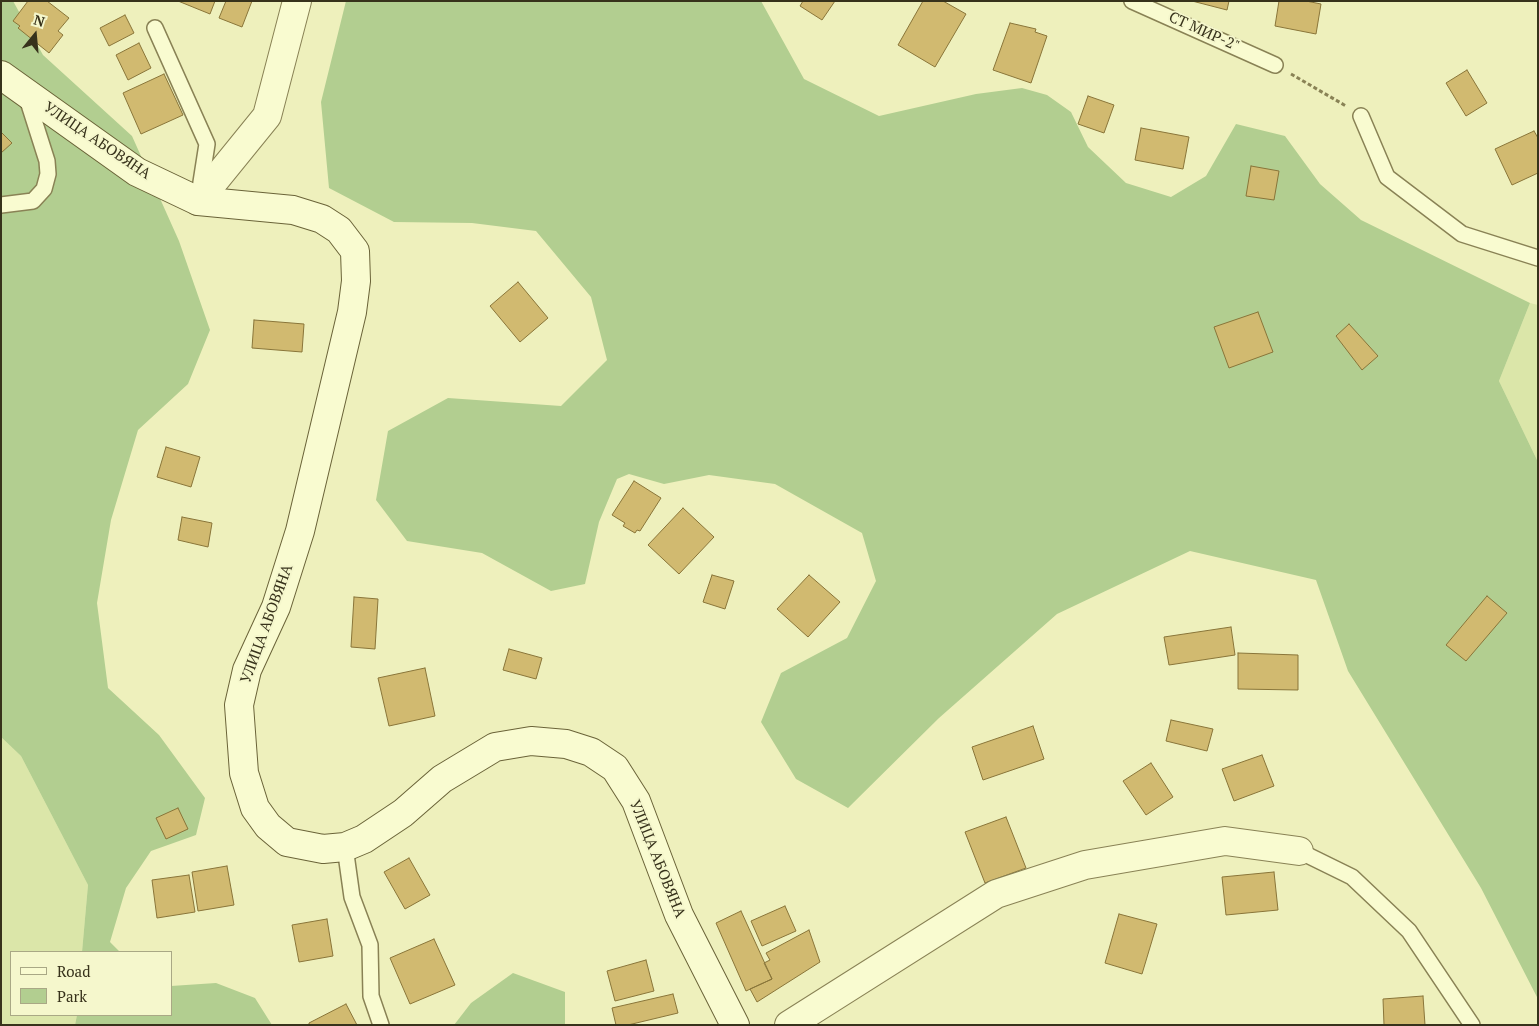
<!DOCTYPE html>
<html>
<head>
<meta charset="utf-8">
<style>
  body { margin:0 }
  #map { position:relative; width:1539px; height:1026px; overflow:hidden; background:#eef0bc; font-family:"PT Serif",serif }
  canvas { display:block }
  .frame { position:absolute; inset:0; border:2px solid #37321b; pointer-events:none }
  .legend { position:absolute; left:10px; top:951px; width:162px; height:65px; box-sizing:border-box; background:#f5f7cc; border:1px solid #a9a885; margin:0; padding:6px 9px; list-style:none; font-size:15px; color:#37321b }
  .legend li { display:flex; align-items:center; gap:10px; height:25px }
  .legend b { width:25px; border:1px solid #a9a885 }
  .north { position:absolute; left:10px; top:10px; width:50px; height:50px; -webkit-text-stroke:4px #f5f7cc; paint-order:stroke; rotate:17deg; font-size:14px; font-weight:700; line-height:20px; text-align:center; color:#37321b }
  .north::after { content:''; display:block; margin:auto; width:18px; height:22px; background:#37321b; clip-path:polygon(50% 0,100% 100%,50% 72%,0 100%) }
</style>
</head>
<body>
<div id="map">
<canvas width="1539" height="1026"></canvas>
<div class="frame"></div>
<ul class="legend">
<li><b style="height:6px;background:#f9fbd0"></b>Road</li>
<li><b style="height:14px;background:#b2ce90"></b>Park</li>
</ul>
<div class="north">N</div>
</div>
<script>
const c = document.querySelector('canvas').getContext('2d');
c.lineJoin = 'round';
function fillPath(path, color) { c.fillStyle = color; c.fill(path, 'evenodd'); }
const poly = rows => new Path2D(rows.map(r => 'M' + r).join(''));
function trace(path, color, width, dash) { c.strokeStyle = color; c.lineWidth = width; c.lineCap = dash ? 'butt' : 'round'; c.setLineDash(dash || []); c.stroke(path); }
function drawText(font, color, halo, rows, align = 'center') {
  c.font = font + ' "PT Serif",serif'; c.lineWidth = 4; c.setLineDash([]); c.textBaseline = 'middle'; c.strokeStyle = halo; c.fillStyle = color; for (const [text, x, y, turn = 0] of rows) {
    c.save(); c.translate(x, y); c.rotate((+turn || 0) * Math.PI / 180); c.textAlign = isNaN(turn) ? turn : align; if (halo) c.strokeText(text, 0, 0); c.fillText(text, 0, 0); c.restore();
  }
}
fillPath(poly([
  [1530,303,1538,305,1538,462,1499,381],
  [1,737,21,756,88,885,82,952,11,952,11,1015,77,1015,75,1025,1,1025]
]), '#dbe6a9');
fillPath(poly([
  [1,1,13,1,43,55,132,136,179,241,210,330,188,384,138,430,111,520,97,603,108,688,159,735,205,798,196,835,151,851,126,888,110,942,120,952,82,952,88,885,21,756,1,737],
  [346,1,761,1,804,79,879,116,976,94,1022,88,1047,95,1071,112,1088,147,1126,183,1171,197,1206,176,1236,124,1285,136,1320,184,1361,220,1530,303,1499,381,1538,462,1538,999,1481,888,1348,671,1316,580,1190,551,1057,614,939,718,848,808,796,779,761,722,781,673,847,638,876,581,862,533,775,484,709,475,664,484,629,474,617,479,599,522,585,584,551,591,482,553,407,541,376,500,388,431,448,398,561,406,607,360,591,297,536,231,472,223,394,222,329,188,321,102],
  [513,973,565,992,565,1025,454,1025,471,1003],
  [216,983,255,998,272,1025,75,1025,77,1015,171,1015,171,986]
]), '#b2ce90');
const building = poly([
  [28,1,47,1,69,18,58,31,63,35,49,53,18,28,20,26,13,21,28,1],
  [178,1,215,1,210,14,178,1],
  [226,1,252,1,242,27,219,18,226,1],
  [803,1,835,1,822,20,800,6,803,1],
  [923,1,943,1,966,14,935,67,898,45,923,1],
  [1192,1,1229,1,1227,10,1192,1],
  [1279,1,1306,1,1321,4,1316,34,1275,26,1279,1],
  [125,15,134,33,109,46,100,28,125,15],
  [1010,23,1036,29,1035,32,1047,36,1031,83,993,70,1010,23],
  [139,43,151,68,128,80,116,55,139,43],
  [1467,70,1487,103,1466,116,1446,83,1467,70],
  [164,74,183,115,141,134,123,93,164,74],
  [1088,96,1114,105,1104,133,1078,124,1088,96],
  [1141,128,1189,137,1183,169,1135,160,1141,128],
  [1534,131,1538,138,1538,173,1512,185,1495,149,1534,131],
  [1,132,12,143,1,153,1,132],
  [1251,166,1279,171,1274,200,1246,196,1251,166],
  [518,282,548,318,520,342,490,306,518,282],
  [1258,312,1273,352,1229,368,1214,327,1258,312],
  [254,320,304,324,302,352,252,348,254,320],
  [1349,324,1378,356,1362,370,1336,336,1349,324],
  [166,447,200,457,191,487,157,477,166,447],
  [634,481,661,498,640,531,637,530,635,533,623,526,625,523,612,515,634,481],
  [683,508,714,537,679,574,648,545,683,508],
  [182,517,212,523,208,547,178,540,182,517],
  [712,575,734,581,725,609,703,602,712,575],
  [809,575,840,602,808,637,777,609,809,575],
  [1487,596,1507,613,1466,661,1446,645,1487,596],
  [354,597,378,599,375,649,351,647,354,597],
  [1231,627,1235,655,1169,665,1164,637,1231,627],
  [509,649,542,658,536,679,503,670,509,649],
  [1238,653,1298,655,1298,690,1238,689,1238,653],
  [425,668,435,716,389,726,378,678,425,668],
  [1171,720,1213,729,1207,751,1166,741,1171,720],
  [1033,726,1044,759,983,780,972,747,1033,726],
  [1262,755,1274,786,1234,801,1222,769,1262,755],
  [1151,763,1173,797,1146,815,1123,781,1151,763],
  [178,808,188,829,166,839,156,818,178,808],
  [1006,817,1026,868,985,883,965,832,1006,817],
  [409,858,430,895,405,909,384,872,409,858],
  [227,866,234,905,198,911,192,872,227,866],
  [1274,872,1278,910,1226,915,1222,877,1274,872],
  [189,875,195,912,157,918,152,880,189,875],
  [785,906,796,931,762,946,751,921,785,906],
  [741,911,772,979,746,991,716,923,741,911],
  [1119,914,1157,924,1142,974,1105,963,1119,914],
  [327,919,333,956,299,962,292,925,327,919],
  [809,930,820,962,757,1002,750,989,772,979,764,963,770,960,766,953,809,930],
  [434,939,455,985,410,1004,390,958,434,939],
  [646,960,654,991,615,1001,607,971,646,960],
  [673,994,678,1013,628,1025,616,1025,612,1008,673,994],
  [1423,996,1425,1025,1384,1025,1383,999,1423,996],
  [346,1004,357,1025,309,1025,309,1023,346,1004]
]);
fillPath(building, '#d1ba70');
trace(building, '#897539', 1);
const lane = poly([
  [1132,1,1275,65],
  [155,28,207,144,199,195],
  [1361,116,1387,177,1462,234,1538,258],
  [1,205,33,201,44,189,48,174,47,161,26,95],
  [345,847,352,897,370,945,371,996,381,1025],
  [1299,851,1352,877,1409,931,1472,1025]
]);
const street = poly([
  [198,201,267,116,297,1],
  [789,1025,996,894,1085,865,1225,841,1299,851]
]);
const secondary = poly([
  [1,75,137,172,198,201,293,210,322,219,339,230,355,251,356,281,352,312,300,531,276,607,247,670,239,705,244,773,255,808,268,826,287,842,323,849,345,847,364,839,403,813,442,779,495,747,531,741,566,744,591,752,615,768,636,801,679,915,735,1025]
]);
trace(lane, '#898255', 18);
trace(street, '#898255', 30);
trace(secondary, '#6a6338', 30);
trace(poly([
  [1291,74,1346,106]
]), '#898255', 3, [4, 2.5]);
trace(lane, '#f9fbd0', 15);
trace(street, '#f9fbd0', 28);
trace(secondary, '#f9fbd0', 28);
drawText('15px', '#37321b', '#f5f7cc', [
  ["СТ МИР-2\"",1204,32,24],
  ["УЛИЦА АБОВЯНА",97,141,34],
  ["УЛИЦА АБОВЯНА",267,624,-70],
  ["УЛИЦА АБОВЯНА",657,859,68]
]);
</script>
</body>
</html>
